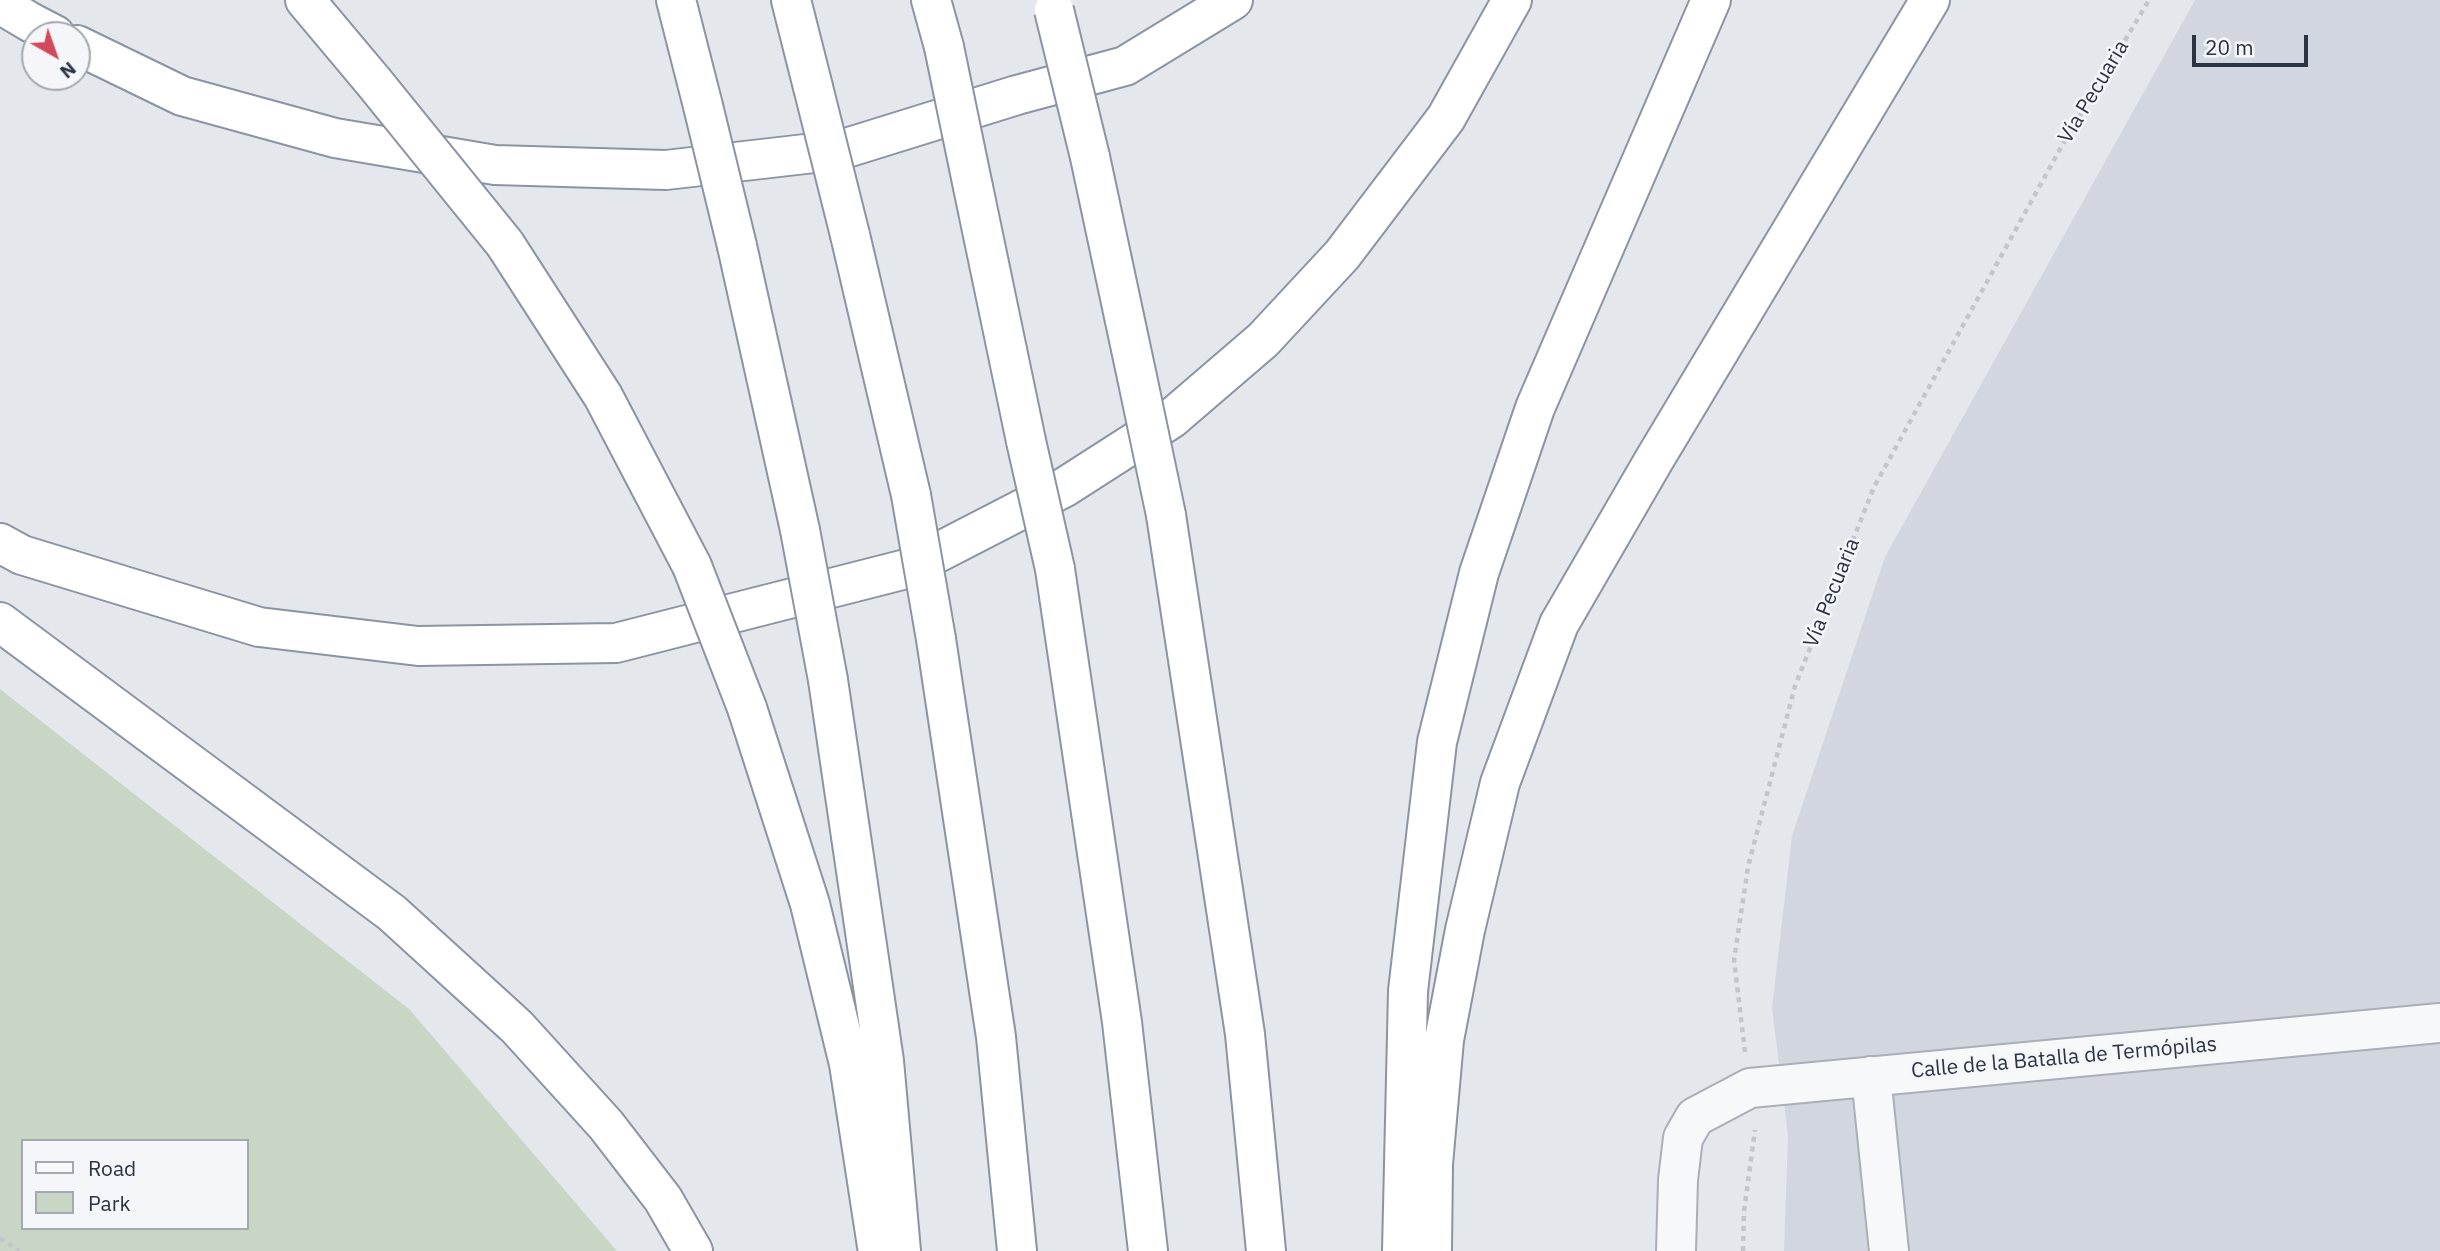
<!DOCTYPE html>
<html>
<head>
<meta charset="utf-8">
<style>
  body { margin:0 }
  #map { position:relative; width:2440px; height:1251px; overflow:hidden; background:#e4e7ec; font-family:"IBM Plex Sans",sans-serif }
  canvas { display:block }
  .legend { position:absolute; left:21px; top:1139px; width:228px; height:91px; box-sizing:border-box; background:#f4f6f9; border:2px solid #a4a8b1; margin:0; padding:9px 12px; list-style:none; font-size:21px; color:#2b3445 }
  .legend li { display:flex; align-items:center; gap:14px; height:35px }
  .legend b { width:35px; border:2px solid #a4a8b1 }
  .north { position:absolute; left:21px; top:21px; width:70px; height:70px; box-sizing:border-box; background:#f4f6f9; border:2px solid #a4a8b1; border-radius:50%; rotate:140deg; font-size:19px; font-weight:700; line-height:28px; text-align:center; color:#2b3445 }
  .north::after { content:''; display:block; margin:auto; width:24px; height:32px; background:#d1495b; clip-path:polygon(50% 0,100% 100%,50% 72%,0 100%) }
  .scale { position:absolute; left:2192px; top:35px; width:116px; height:32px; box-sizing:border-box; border:4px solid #2b3445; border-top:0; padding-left:9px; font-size:21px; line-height:24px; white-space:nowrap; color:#2b3445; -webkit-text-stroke:5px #f4f6f9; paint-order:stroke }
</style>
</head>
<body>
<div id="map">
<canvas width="2440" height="1251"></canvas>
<ul class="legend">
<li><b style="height:9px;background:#f7f8fa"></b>Road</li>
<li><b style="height:19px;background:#c9d6c5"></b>Park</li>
</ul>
<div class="north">N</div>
<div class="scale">20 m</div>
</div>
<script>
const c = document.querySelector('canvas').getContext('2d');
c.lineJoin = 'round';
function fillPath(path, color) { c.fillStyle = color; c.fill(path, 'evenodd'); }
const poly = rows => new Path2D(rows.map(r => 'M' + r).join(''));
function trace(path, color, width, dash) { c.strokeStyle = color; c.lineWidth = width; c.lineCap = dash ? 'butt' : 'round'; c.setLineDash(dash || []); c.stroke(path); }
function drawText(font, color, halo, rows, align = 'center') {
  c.font = font + ' "IBM Plex Sans",sans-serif'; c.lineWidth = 5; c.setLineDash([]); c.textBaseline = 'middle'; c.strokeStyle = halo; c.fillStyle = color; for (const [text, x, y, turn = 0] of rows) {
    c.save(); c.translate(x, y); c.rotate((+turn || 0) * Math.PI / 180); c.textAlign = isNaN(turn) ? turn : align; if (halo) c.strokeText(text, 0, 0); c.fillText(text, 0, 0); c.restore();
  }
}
fillPath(poly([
  [2195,0,2440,0,2440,1251,1784,1251,1788,1135,1772,1008,1792,836,1885,557]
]), '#d2d6de');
fillPath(poly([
  [0,689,409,1009,617,1251,0,1251],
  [23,1141,247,1141,247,1228,23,1228]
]), '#c9d6c5');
const street = poly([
  [1871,1076,1889,1251],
  [1676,1251,1678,1180,1683,1138,1695,1117,1750,1088,2440,1023]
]);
const highway = poly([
  [305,0,373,81],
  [676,0,703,106],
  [791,0,813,87],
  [931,0,944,47],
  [0,4,30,22,55,35],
  [77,45,182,96,335,138,495,165,666,170,840,150,1017,95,1125,66,1233,0],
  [1090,157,1137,377],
  [973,187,1026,441],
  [850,235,911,495],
  [505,244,603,396,692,566],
  [737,246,800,530],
  [1166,515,1245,1034,1266,1251],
  [0,543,22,555,259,627,418,646,616,643,906,569,1065,487,1171,419,1263,340,1342,255,1446,118,1512,0],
  [1055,569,1122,1022,1148,1251],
  [0,622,392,913,517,1027,606,1125,663,1199,693,1251],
  [936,639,996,1037,1017,1251],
  [828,680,884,1061,901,1251],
  [747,708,810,904,849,1064,877,1246],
  [1402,1251,1408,991,1437,742,1479,573,1535,408,1711,0],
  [1432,1251,1433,1164,1444,1040,1465,930,1500,783,1559,624,1654,460,1930,0]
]);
trace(street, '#a9aeb7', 42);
trace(highway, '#8b94a3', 42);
trace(poly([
  [1745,1052,1734,960,1748,867,1795,686,1874,487,2059,151,2149,0],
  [0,1238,19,1251],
  [1743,1251,1744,1211,1755,1130]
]), '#c2c5cb', 4.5, [5, 5]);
trace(street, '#f7f8fa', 38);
trace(highway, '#fff', 38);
const highwayBridge = poly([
  [1054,10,1090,157],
  [944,47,973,187],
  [373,81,505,244],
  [813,87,850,235],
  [703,106,737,246],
  [1137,377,1166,515],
  [1026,441,1055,569],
  [911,495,936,639],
  [800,530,828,680],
  [692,566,747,708]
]);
trace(highwayBridge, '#8b94a3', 42, []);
trace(highwayBridge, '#fff', 38);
drawText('21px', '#2b3445', '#f4f6f9', [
  ["Vía Pecuaria",2094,92,-59],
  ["Vía Pecuaria",1832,593,-68],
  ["Calle de la Batalla de Termópilas",2064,1058,-5]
]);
</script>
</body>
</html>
